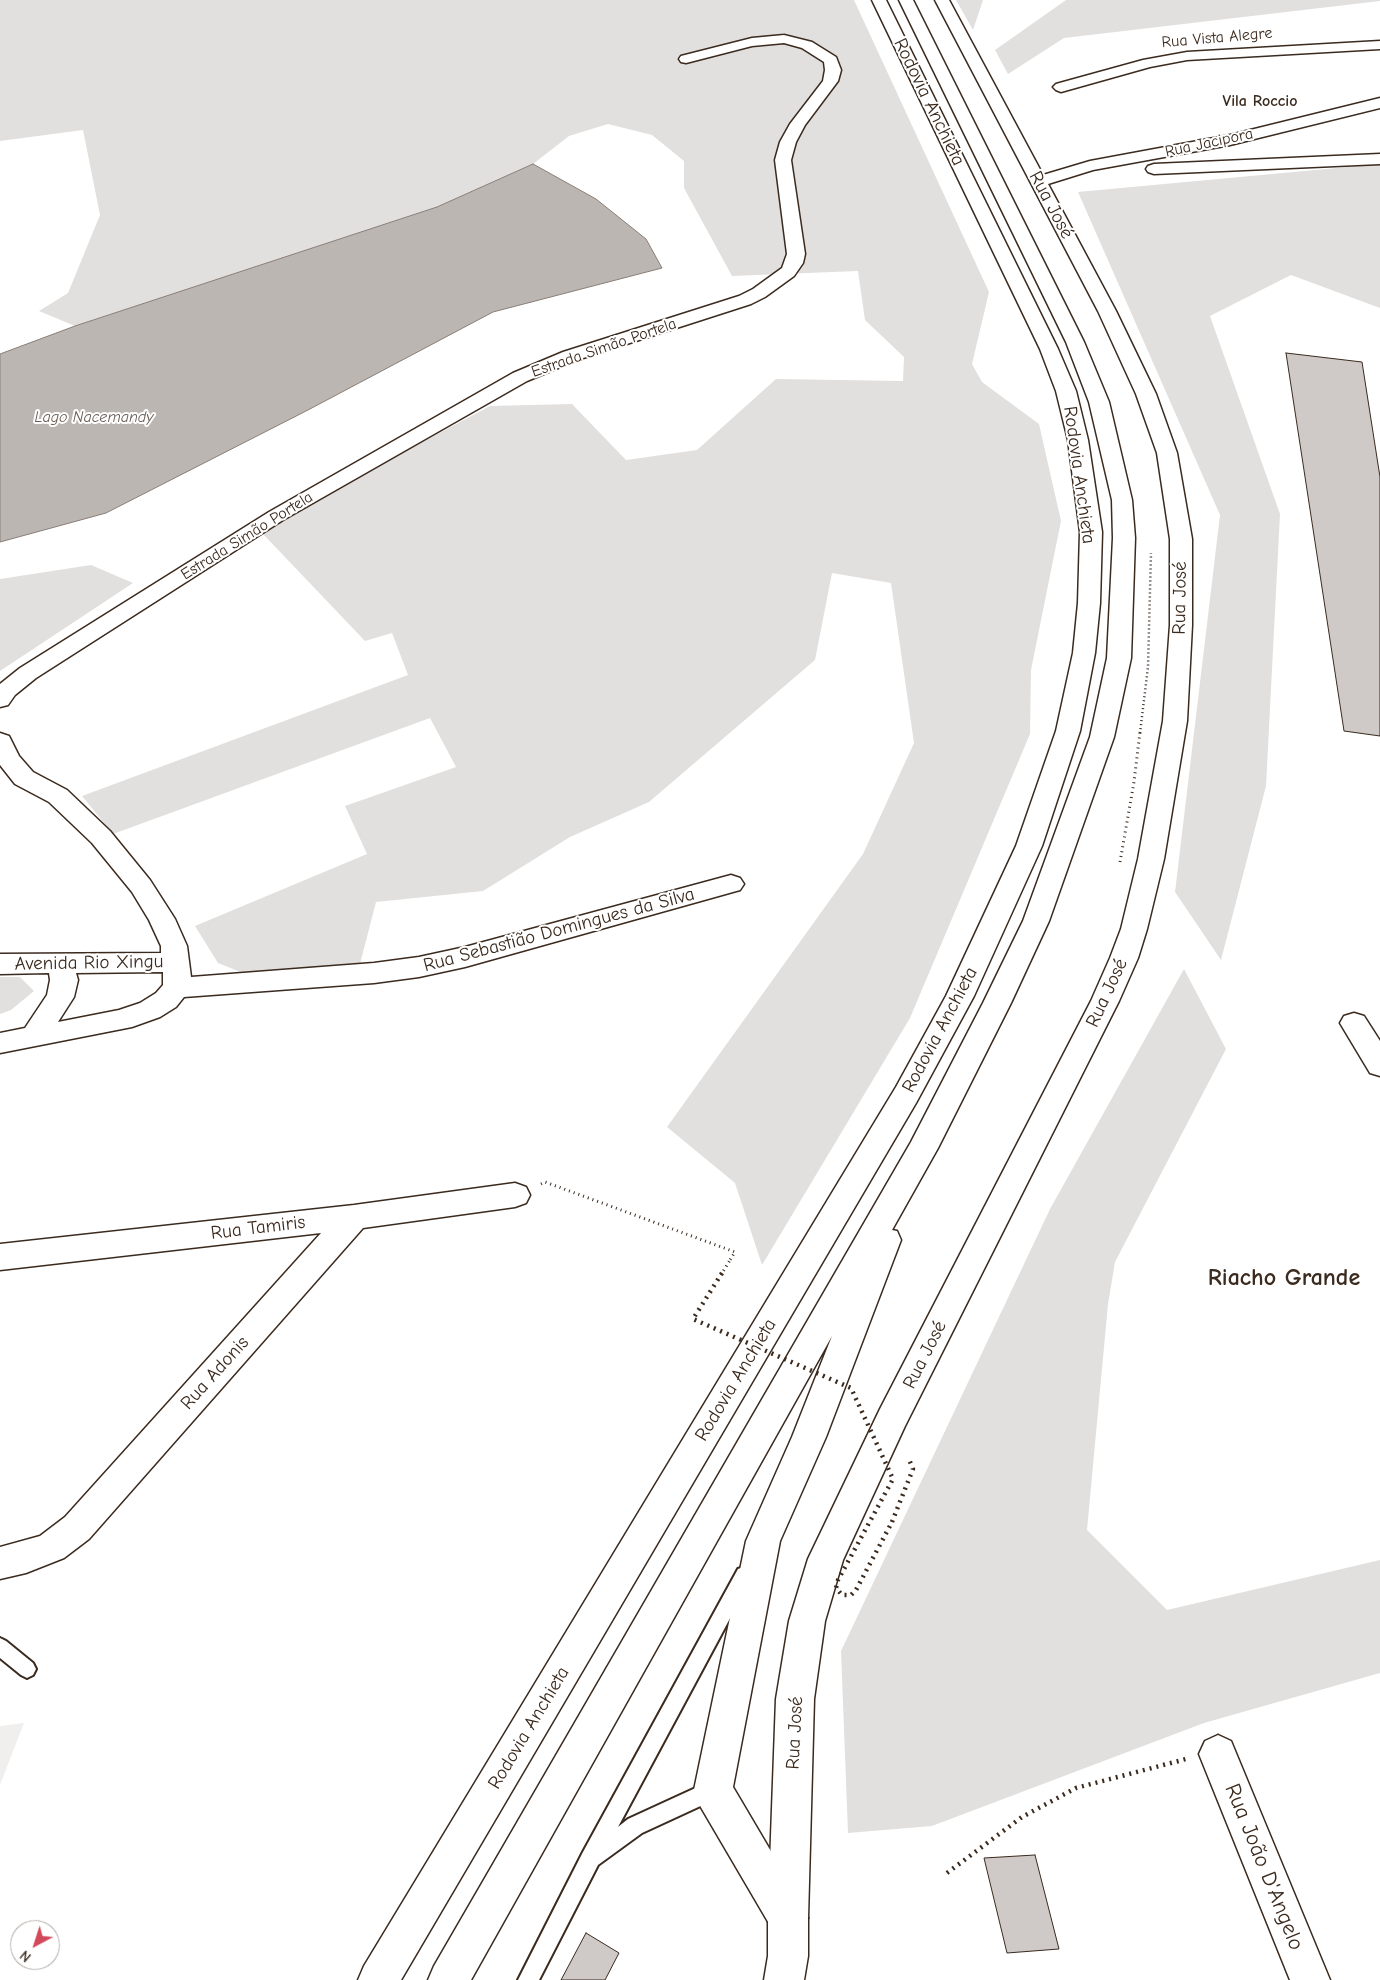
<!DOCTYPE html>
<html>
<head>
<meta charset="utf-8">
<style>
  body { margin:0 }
  #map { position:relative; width:1380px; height:1980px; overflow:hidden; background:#fff; font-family:"Comic Neue",sans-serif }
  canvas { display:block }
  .north { position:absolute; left:10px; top:1920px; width:50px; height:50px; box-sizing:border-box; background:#fff; border:1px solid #b1aaa5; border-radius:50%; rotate:220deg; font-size:14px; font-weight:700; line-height:20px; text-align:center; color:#3b2a1e }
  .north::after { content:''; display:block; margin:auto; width:18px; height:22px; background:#d1495b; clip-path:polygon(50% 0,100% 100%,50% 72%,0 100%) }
</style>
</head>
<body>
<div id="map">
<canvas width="1380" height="1980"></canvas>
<div class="north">N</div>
</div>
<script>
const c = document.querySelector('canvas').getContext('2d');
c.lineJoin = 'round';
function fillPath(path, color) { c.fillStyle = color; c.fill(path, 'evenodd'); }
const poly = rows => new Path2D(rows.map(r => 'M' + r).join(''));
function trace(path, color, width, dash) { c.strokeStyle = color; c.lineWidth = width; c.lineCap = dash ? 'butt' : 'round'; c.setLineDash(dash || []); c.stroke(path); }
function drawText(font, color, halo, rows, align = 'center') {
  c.font = font + ' "Comic Neue",sans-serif'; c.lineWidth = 4; c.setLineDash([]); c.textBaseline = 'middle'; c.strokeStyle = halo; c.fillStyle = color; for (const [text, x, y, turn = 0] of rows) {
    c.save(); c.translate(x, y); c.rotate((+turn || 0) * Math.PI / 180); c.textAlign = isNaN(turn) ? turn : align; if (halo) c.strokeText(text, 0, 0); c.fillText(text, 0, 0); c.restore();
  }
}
fillPath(poly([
  [24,1723,0,1785,0,1726]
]), '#f1efee');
fillPath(poly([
  [0,0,854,0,989,292,972,364,982,382,1039,424,1061,521,1031,670,1030,734,910,1018,762,1265,735,1183,667,1127,863,854,914,743,891,583,832,573,815,660,649,802,570,837,483,891,376,902,360,964,248,975,218,963,195,926,367,854,345,806,456,767,430,718,113,834,82,796,408,675,392,633,365,641,262,533,291,512,490,406,572,404,626,460,697,450,776,379,903,381,904,357,865,320,858,271,732,276,684,188,684,161,652,135,608,124,569,136,533,164,437,207,75,326,39,311,68,293,100,215,83,130,0,141],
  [956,0,983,0,973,30],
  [1066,0,1380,0,1380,1,1064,38,1008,74,995,50],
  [1380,164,1380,308,1291,275,1210,316,1280,514,1266,786,1221,960,1175,892,1220,515,1078,192],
  [91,565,133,583,0,671,0,579],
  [1184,969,1226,1049,1115,1262,1108,1304,1087,1530,1167,1610,1380,1560,1380,1673,1204,1723,932,1826,848,1833,841,1651,1050,1209],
  [0,977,20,977,34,991,11,1010,0,1014]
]), '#e2e0de');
const water = poly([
  [533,164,596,199,646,239,662,268,493,312,308,410,106,513,0,542,0,354,75,326,437,207,533,164]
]);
fillPath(water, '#bcb6b3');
trace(water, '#887e77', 1);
const building = poly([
  [1286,353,1362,362,1380,477,1380,736,1344,731,1286,353],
  [1035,1855,1059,1949,1007,1953,984,1858,1035,1855],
  [586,1933,619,1953,605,1980,561,1980,586,1933]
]);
fillPath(building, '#cfcac7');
trace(building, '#3b2a1e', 1);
const lane = poly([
  [744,1567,750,1569,753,1575,750,1581,618,1827,628,1819,713,1780,720,1783,723,1790,720,1797,642,1833,598,1865,539,1980,518,1980,583,1852,738,1569,744,1567],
  [0,1638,6,1641,33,1663,36,1669,33,1675,27,1678,21,1675,0,1658,0,1638]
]);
const street = poly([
  [935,0,949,0,1043,175,1090,161,1230,135,1380,98,1380,108,1230,145,1093,170,1048,184,1116,311,1156,394,1177,453,1192,539,1192,625,1187,721,1164,859,1147,929,1138,958,1119,1001,905,1426,843,1560,825,1621,814,1699,808,1918,802,1932,788,1938,774,1932,768,1918,776,1699,789,1621,808,1559,880,1409,1091,1001,1110,958,1121,929,1138,859,1163,721,1170,625,1170,539,1157,453,1136,394,1098,311,935,0],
  [784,35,812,42,836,57,841,70,838,81,805,125,796,142,791,160,805,254,803,263,794,276,765,297,751,304,577,360,527,381,283,520,36,678,15,695,8,705,0,707,0,684,20,668,269,512,513,373,563,352,739,296,753,289,782,268,787,254,775,160,780,142,790,124,823,81,825,70,824,62,802,48,784,43,752,46,686,63,681,62,679,59,681,56,752,38,784,35],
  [1380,41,1380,49,1187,60,1150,67,1061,92,1056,90,1053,87,1056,84,1143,60,1187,52,1380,41],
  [1380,154,1380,164,1154,174,1148,172,1146,169,1148,166,1154,164,1380,154],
  [0,733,9,736,19,756,33,772,67,790,110,831,150,880,175,919,187,946,191,977,374,963,419,957,465,947,731,875,740,878,744,884,740,890,465,967,419,977,374,983,184,997,176,1007,160,1017,132,1027,0,1053,0,1033,25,1028,47,995,50,980,49,973,0,974,0,954,161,953,161,946,149,920,132,892,92,843,49,802,15,784,0,765,0,733],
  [163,972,163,985,156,993,140,1003,119,1010,58,1022,74,997,78,980,76,973,163,972],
  [1354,1013,1364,1016,1380,1041,1380,1076,1370,1073,1340,1023,1344,1016,1354,1013],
  [515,1183,526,1187,530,1195,526,1203,515,1207,363,1228,89,1539,64,1558,26,1573,0,1579,0,1547,40,1536,65,1517,321,1233,0,1270,0,1244,354,1205,515,1183],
  [1218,1735,1231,1741,1330,1980,1290,1980,1199,1754,1205,1741,1218,1735]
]);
const secondary = poly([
  [788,1898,802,1904,808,1918,808,1956,804,1980,764,1980,768,1956,768,1918,774,1904,788,1898]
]);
const highway = poly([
  [872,0,886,0,1058,349,1076,391,1088,440,1102,532,1100,603,1095,653,1080,731,1042,846,974,996,916,1103,401,1980,358,1980,364,1966,896,1087,946,996,1016,846,1056,731,1073,653,1078,603,1080,532,1068,440,1056,391,1040,349,872,0],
  [899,0,913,0,1084,342,1109,402,1132,500,1135,538,1131,658,1114,737,1049,921,1011,1003,938,1148,892,1230,897,1231,901,1240,826,1437,780,1541,733,1787,802,1904,808,1918,802,1932,788,1938,774,1932,699,1804,694,1790,746,1541,792,1437,832,1336,471,1980,428,1980,434,1966,911,1142,983,1003,1023,921,1090,737,1107,658,1113,538,1112,500,1089,402,1066,342,899,0]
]);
trace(lane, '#3b2a1e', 4);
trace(street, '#3b2a1e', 3);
trace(secondary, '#3b2a1e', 3);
trace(highway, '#3b2a1e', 3);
trace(poly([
  [1140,733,1148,667,1151,553]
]), '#3b2a1e', 2.5, [1, 3]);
trace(poly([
  [1120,862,1134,782,1140,732],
  [541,1184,545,1182,735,1252,730,1260]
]), '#3b2a1e', 3, [1, 4]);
trace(poly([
  [892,1522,913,1469,908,1457],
  [947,1873,1022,1817,1076,1788,1186,1759]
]), '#3b2a1e', 4.5, [2, 5]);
fillPath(lane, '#fff');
fillPath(street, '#fff');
fillPath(secondary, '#fff');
fillPath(highway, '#fff');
trace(poly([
  [721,1275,730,1260]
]), '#3b2a1e', 3, [1, 4]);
trace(poly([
  [722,1273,693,1319,851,1388,893,1479,838,1580,836,1588,842,1595,851,1595,856,1590,892,1522]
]), '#3b2a1e', 4.5, [2, 5]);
drawText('16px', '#3b2a1e', '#fff', [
  ["Rua Vista Alegre",1217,38,-5],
  ["Rua Jacipora",1209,143,-12],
  ["Estrada Simão Portela",604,348,-19],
  ["Estrada Simão Portela",247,536,-32]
]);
drawText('bold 16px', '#3b2a1e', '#fff', [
  ["Vila Roccio",1260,101]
]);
drawText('italic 16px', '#685b52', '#fff', [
  ["Lago Nacemandy",94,417]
]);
drawText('19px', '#3b2a1e', '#fff', [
  ["Rodovia Anchieta",929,102,64],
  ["Rua José",1051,205,62],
  ["Rodovia Anchieta",1079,475,82],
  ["Rua José",1180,598,-89],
  ["Rua Sebastião Domingues da Silva",559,930,-15],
  ["Avenida Rio Xingu",89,963,-1],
  ["Rua José",1107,993,-65],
  ["Rodovia Anchieta",940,1030,-62],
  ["Rua Tamiris",258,1228,-7],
  ["Rua José",925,1355,-63],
  ["Rua Adonis",215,1373,-48],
  ["Rodovia Anchieta",736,1380,-59],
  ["Rodovia Anchieta",529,1728,-59],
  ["Rua José",795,1733,-87]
]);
drawText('22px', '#3b2a1e', '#fff', [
  ["Rua João D'Angelo",1264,1867,68]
]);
drawText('bold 24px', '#3b2a1e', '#fff', [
  ["Riacho Grande",1284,1278]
]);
</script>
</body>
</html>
